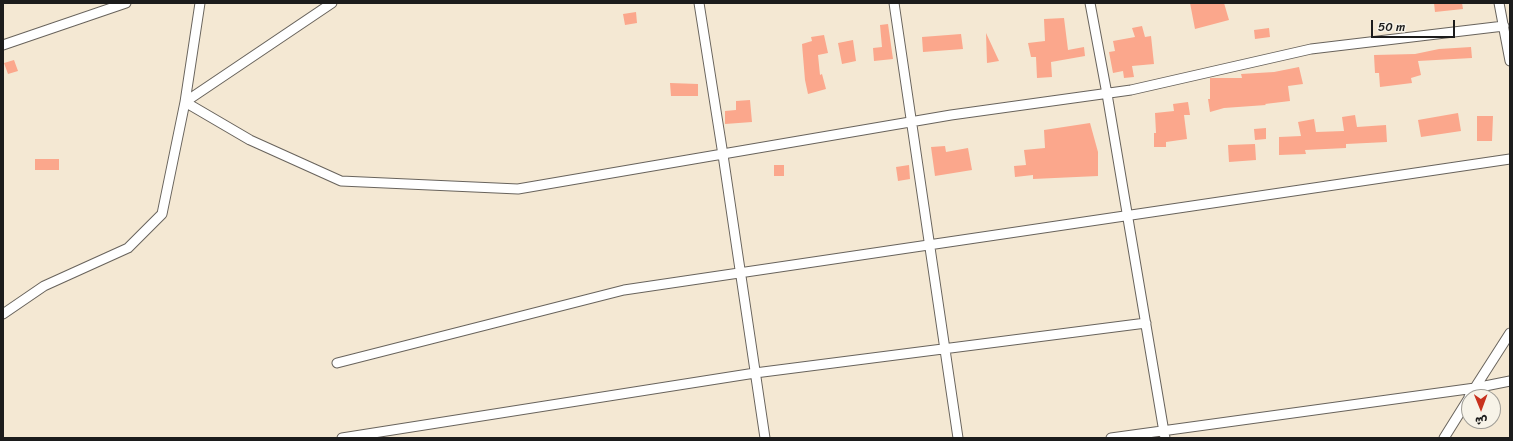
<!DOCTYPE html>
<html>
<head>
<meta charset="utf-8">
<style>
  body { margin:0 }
  #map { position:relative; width:1513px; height:441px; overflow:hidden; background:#f4e8d3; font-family:Sriracha,"Playpen Sans Arabic",sans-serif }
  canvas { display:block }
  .frame { position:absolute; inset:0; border:4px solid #1c1c1c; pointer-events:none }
  .north { position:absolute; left:1461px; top:389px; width:40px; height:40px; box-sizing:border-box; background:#f7f3e8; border:1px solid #9f9d96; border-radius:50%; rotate:179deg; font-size:11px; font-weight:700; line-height:16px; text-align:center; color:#1c1c1c }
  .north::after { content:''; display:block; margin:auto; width:14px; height:18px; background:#c8321e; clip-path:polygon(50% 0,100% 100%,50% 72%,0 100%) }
  .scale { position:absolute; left:1371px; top:20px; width:84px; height:18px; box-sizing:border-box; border:2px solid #1c1c1c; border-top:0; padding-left:5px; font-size:12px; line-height:14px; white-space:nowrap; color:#1c1c1c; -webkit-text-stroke:3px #f7f3e8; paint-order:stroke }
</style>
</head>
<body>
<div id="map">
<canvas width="1513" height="441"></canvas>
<div class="frame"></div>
<div class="north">ش</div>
<div class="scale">50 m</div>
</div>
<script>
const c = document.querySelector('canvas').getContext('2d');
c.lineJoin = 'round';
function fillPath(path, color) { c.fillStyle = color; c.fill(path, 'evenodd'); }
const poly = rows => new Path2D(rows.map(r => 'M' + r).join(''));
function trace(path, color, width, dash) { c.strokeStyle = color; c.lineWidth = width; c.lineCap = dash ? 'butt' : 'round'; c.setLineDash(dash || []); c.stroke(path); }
fillPath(poly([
  [1190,3,1224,3,1229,20,1195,29],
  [1434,3,1462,3,1463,9,1435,12],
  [636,12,637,23,625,25,623,14],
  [1064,18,1068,50,1084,47,1085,56,1051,62,1052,77,1037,78,1036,57,1031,57,1028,43,1045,41,1044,19],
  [888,24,893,59,874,61,873,48,882,47,880,25],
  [1142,26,1145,37,1151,36,1154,64,1132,66,1134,77,1124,78,1123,71,1113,73,1109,52,1115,51,1113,41,1135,37,1132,28],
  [1269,28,1270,37,1255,39,1254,30],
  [986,33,999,61,987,63],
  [961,34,963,49,923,52,922,37],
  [824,35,828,53,818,55,820,75,822,74,826,89,808,94,805,80,802,44,812,41,811,37],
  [853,40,856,61,842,64,838,43],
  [1471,47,1472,58,1418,61,1421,75,1411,78,1412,83,1380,87,1379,73,1375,73,1374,55,1415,54,1439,49],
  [14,60,18,71,8,74,4,63],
  [1299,67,1303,84,1288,86,1290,101,1265,104,1266,105,1224,108,1210,112,1208,99,1210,99,1210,78,1242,78,1241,74,1274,72],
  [670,83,698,84,698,96,671,96],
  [750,100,752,122,725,124,725,111,736,110,736,101],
  [1188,102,1190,115,1184,115,1187,139,1166,142,1166,147,1154,147,1154,133,1156,133,1155,113,1174,111,1173,104],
  [1458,113,1461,131,1421,137,1418,120],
  [1355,115,1357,127,1386,125,1387,142,1346,144,1346,148,1305,150,1306,154,1279,155,1279,137,1301,136,1298,122,1314,119,1316,132,1344,131,1342,117],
  [1477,116,1493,116,1492,141,1477,141],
  [1090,123,1098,152,1098,176,1033,179,1033,175,1015,177,1014,166,1026,165,1024,150,1045,148,1044,130],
  [1266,128,1266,139,1255,140,1254,129],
  [1255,144,1256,160,1229,162,1228,145],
  [945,146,946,152,968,148,972,170,935,176,931,147],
  [35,159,59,159,59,170,35,170],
  [774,165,784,165,784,176,774,176],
  [909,165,910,179,898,181,896,167]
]), '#fba78c');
const minor = poly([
  [699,3,723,155,765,438],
  [894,3,958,438],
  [1090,3,1107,94,1165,438],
  [1499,3,1510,61],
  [3,45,126,3],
  [185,102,250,140,341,181,518,189,951,115,1131,90,1311,49,1504,26],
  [185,102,332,3],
  [3,314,44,286,128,248,162,214,185,102,200,3],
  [337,363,624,290,1510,159],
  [1469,397,1510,333],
  [342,438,755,373,1146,323],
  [1111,438,1475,388,1510,381],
  [1444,438,1469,398]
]);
trace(minor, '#68635c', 11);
trace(minor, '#fff', 9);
</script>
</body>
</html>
